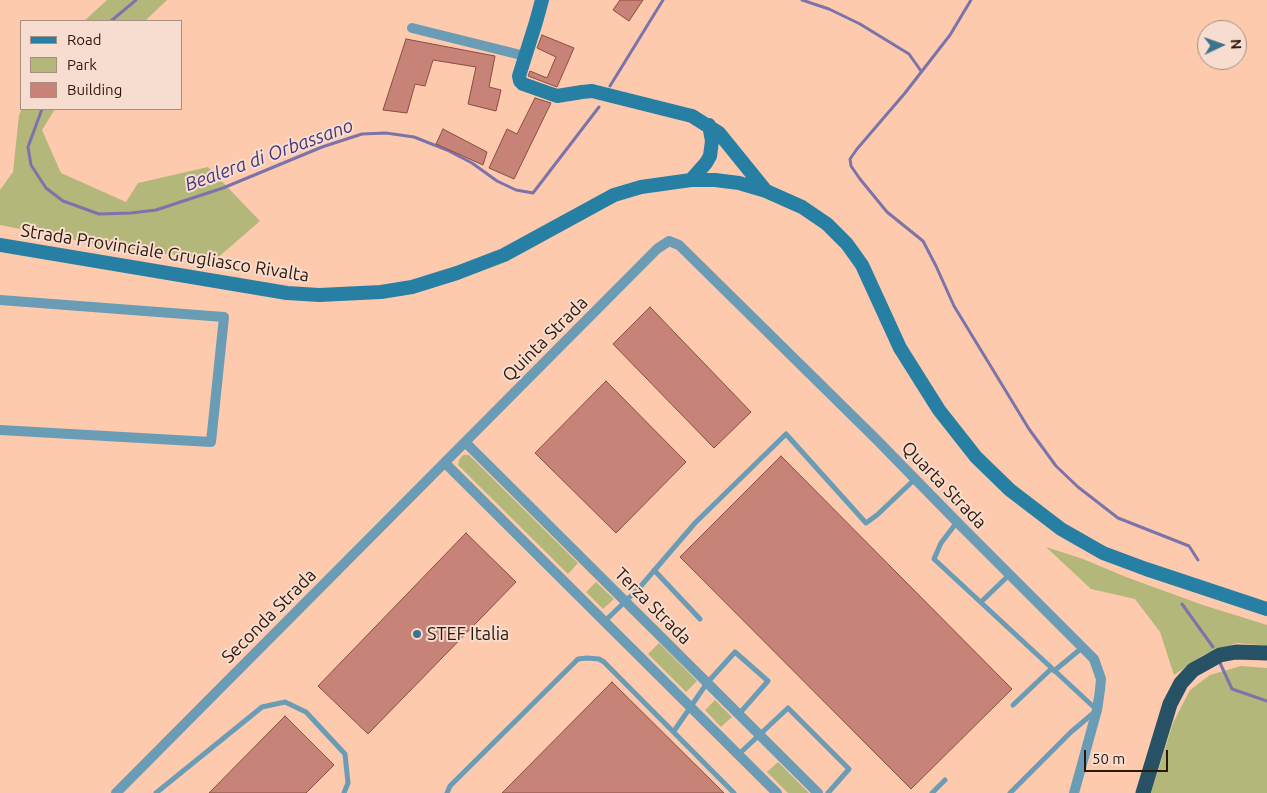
<!DOCTYPE html>
<html>
<head>
<meta charset="utf-8">
<style>
  body { margin:0 }
  #map { position:relative; width:1267px; height:793px; overflow:hidden; background:#fdcaad; font-family:Ubuntu,sans-serif }
  canvas { display:block }
  .legend { position:absolute; left:20px; top:20px; width:162px; height:90px; box-sizing:border-box; background:#f7ddcf; border:1px solid #a68e80; margin:0; padding:6px 9px; list-style:none; font-size:15px; color:#2d1709 }
  .legend li { display:flex; align-items:center; gap:10px; height:25px }
  .legend b { width:25px; border:1px solid #a68e80 }
  .north { position:absolute; left:1197px; top:20px; width:50px; height:50px; box-sizing:border-box; background:#f7ddcf; border:1px solid #a68e80; border-radius:50%; rotate:87deg; font-size:14px; font-weight:700; line-height:20px; text-align:center; color:#2d1709 }
  .north::after { content:''; display:block; margin:auto; width:18px; height:22px; background:#3c748e; clip-path:polygon(50% 0,100% 100%,50% 72%,0 100%) }
  .scale { position:absolute; left:1084px; top:750px; width:84px; height:22px; box-sizing:border-box; border:2px solid #2d1709; border-top:0; padding-left:6px; font-size:15px; line-height:18px; white-space:nowrap; color:#2d1709; -webkit-text-stroke:4px #f7ddcf; paint-order:stroke }
</style>
</head>
<body>
<div id="map">
<canvas width="1267" height="793"></canvas>
<ul class="legend">
<li><b style="height:6px;background:#287fa4"></b>Road</li>
<li><b style="height:14px;background:#b4b77a"></b>Park</li>
<li><b style="height:14px;background:#c78377"></b>Building</li>
</ul>
<div class="north">N</div>
<div class="scale">50 m</div>
</div>
<script>
const c = document.querySelector('canvas').getContext('2d');
c.lineJoin = 'round';
function fillPath(path, color) { c.fillStyle = color; c.fill(path, 'evenodd'); }
const poly = rows => new Path2D(rows.map(r => 'M' + r).join(''));
function trace(path, color, width, dash) { c.strokeStyle = color; c.lineWidth = width; c.lineCap = dash ? 'butt' : 'round'; c.setLineDash(dash || []); c.stroke(path); }
function drawText(font, color, halo, rows, align = 'center') {
  c.font = font + ' Ubuntu,sans-serif'; c.lineWidth = 4; c.setLineDash([]); c.textBaseline = 'middle'; c.strokeStyle = halo; c.fillStyle = color; for (const [text, x, y, turn = 0] of rows) {
    c.save(); c.translate(x, y); c.rotate((+turn || 0) * Math.PI / 180); c.textAlign = isNaN(turn) ? turn : align; if (halo) c.strokeText(text, 0, 0); c.fillText(text, 0, 0); c.restore();
  }
}
fillPath(poly([
  [107,0,167,0,145,21,84,21],
  [22,109,55,109,42,130,61,173,126,202,138,183,208,167,260,221,215,260,110,247,0,225,0,190,13,172,19,115],
  [463,455,469,455,578,563,568,574,458,465,459,460],
  [1046,547,1083,559,1126,577,1203,605,1267,625,1267,646,1237,643,1203,655,1174,675,1160,632,1135,599,1091,589],
  [596,582,614,599,603,609,586,592],
  [659,643,697,681,686,692,648,654],
  [1241,666,1267,668,1267,793,1151,793,1173,723,1190,690,1210,675],
  [715,700,732,717,721,727,705,710],
  [778,762,809,793,788,793,767,772]
]), '#b4b77a');
trace(poly([
  [802,0,829,9,860,24,909,54,921,71],
  [971,0,950,35,905,93,857,149,850,159,851,166,860,179,887,212,923,241,936,266,954,306,1029,429,1056,466,1078,487,1118,518,1189,546,1198,560],
  [111,21,136,0],
  [610,86,663,0],
  [42,109,28,147,31,165,46,188,63,201,99,214,131,213,156,210,223,188,322,147,362,134,386,133,414,137,447,150,472,163,497,181,516,190,533,193,599,107],
  [1182,604,1213,647],
  [1220,663,1232,689,1267,701]
]), '#7c73ab', 3);
const building = poly([
  [620,0,643,0,629,21,613,10,620,0],
  [542,35,574,48,557,87,528,76,530,71,547,78,556,57,537,48,542,35],
  [406,39,495,56,489,87,501,90,496,111,468,104,476,67,433,60,425,86,415,84,407,113,383,110,406,39],
  [535,98,551,103,514,179,489,168,507,129,517,134,535,98],
  [443,129,487,152,483,165,436,144,443,129],
  [650,307,751,412,714,448,613,344,650,307],
  [606,381,686,462,616,533,535,453,606,381],
  [781,456,1012,689,911,789,680,557,781,456],
  [466,533,516,582,368,734,318,686,466,533],
  [612,682,724,793,502,793,612,682],
  [285,716,334,765,306,793,209,793,285,716]
]);
fillPath(building, '#c78377');
trace(building, '#8b4c42', 1);
trace(poly([
  [957,522,941,543,934,559,1097,710,1071,732,1010,793],
  [654,570,700,619],
  [981,602,1009,575],
  [604,622,640,587,695,523,786,434,866,523,877,515,915,479],
  [1054,671,1083,647],
  [1013,705,1051,669],
  [674,731,707,683,735,652,768,681,739,714],
  [739,754,788,708,849,769,828,793],
  [156,793,262,707,285,702,306,712,345,754,348,783,344,793],
  [447,793,450,786,578,659,587,658,599,659,604,662,734,793],
  [932,793,945,780]
]), '#6b9cb5', 5);
trace(poly([
  [412,28,525,56],
  [0,300,224,317,211,442,0,430],
  [465,442,818,793],
  [445,463,777,793],
  [116,793,657,249,669,241,679,245,876,439,961,526,1094,659,1101,679,1100,690,1097,710,1074,793]
]), '#6b9cb5', 10);
trace(poly([
  [542,0,536,22,519,76,520,81,523,84,557,96,582,92,592,91,692,116,719,133,766,191],
  [691,180,706,163,710,156,712,141,709,125],
  [0,245,287,293,319,295,381,292,412,287,457,273,504,255,614,195,641,187,691,180,715,180,739,183,766,191,802,207,827,224,847,244,862,265,900,348,939,410,976,457,1010,490,1061,529,1103,553,1146,569,1267,609]
]), '#287fa4', 14);
trace(poly([
  [1143,793,1170,704,1181,683,1193,670,1220,655,1236,652,1267,653]
]), '#275165', 15);
for (const [x, y, r, color] of [
  [417,634,5,"#3c748e"]
]) { const dot = new Path2D(); dot.arc(x, y, r, 0, 2 * Math.PI); c.fillStyle = color; c.fill(dot); trace(dot, '#f7ddcf', 2); }
drawText('18px', '#2d1709', '#f7ddcf', [
  ["Strada Provinciale Grugliasco Rivalta",165,253,9],
  ["Quinta Strada",545,339,-45],
  ["Quarta Strada",944,485,46],
  ["Terza Strada",653,606,45],
  ["Seconda Strada",269,616,-45]
]);
drawText('18px', '#2d1709', '#f7ddcf', [
  ["STEF Italia",427,634]
], 'left');
drawText('italic 19px', '#46367c', '#f7ddcf', [
  ["Bealera di Orbassano",269,155,-20]
]);
</script>
</body>
</html>
